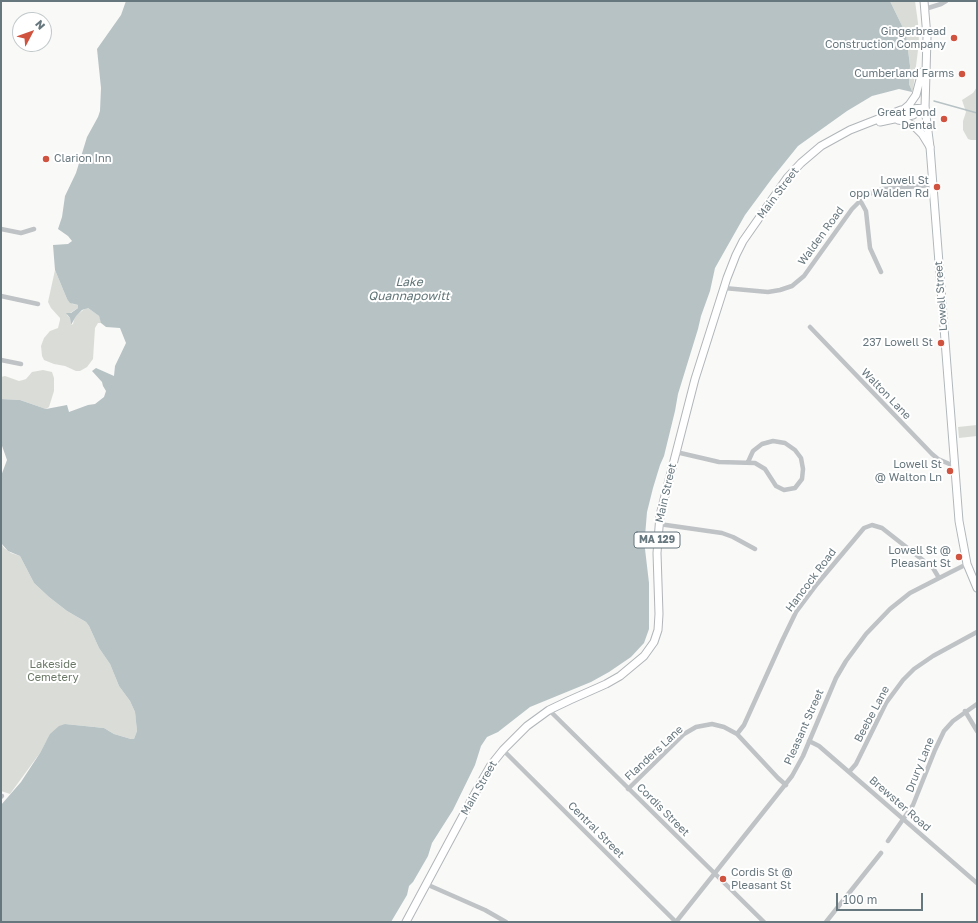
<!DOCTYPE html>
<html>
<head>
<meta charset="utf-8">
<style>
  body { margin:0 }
  #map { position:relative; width:978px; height:923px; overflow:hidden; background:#f9f9f7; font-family:"Golos Text",sans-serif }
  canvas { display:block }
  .frame { position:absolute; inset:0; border:2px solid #67777e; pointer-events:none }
  .north { position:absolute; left:12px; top:12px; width:40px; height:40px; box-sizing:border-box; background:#fff; border:1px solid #c2c9cb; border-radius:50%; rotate:49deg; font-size:11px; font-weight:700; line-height:16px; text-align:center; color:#67777e }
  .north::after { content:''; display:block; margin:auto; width:14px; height:18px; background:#d05340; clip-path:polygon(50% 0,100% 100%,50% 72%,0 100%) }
  .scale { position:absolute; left:836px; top:893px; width:87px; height:18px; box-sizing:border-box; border:2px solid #67777e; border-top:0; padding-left:5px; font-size:12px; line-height:14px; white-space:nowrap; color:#67777e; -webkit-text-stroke:3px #fff; paint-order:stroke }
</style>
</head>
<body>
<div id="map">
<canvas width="978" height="923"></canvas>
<div class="frame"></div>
<div class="north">N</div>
<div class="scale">100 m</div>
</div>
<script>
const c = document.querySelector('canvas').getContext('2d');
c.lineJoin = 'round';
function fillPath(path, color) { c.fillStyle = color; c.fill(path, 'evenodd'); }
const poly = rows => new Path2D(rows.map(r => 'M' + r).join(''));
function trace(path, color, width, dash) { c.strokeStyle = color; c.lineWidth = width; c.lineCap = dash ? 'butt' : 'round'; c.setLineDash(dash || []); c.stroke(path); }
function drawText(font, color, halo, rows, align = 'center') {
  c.font = font + ' "Golos Text",sans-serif'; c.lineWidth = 4; c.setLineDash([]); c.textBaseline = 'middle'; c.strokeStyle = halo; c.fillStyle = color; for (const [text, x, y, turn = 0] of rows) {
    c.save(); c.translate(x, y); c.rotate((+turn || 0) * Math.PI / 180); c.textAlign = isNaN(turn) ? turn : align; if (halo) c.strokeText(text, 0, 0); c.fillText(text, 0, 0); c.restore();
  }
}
fillPath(poly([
  [890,1,915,1,918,23,919,42,913,90,912,91,909,84,910,66,906,34],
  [977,87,977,140,971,140,968,139,963,130,963,121,966,112,962,100,973,93],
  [55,270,67,299,73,304,78,305,78,308,67,315,70,318,71,325,73,324,75,316,86,308,88,308,99,316,101,321,101,323,98,323,95,328,93,359,87,367,80,371,76,371,65,366,54,364,44,360,42,356,41,346,44,338,50,331,58,328,60,320,60,318,51,308,48,302],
  [43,370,52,372,54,378,54,391,49,407,46,409,20,400,1,399,1,377,5,376,19,381,23,380,26,379,32,372],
  [977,425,977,436,959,438,958,427],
  [1,543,4,548,11,553,20,556,34,583,49,597,67,611,86,622,89,626,99,648,110,664,119,686,130,701,135,712,137,731,134,739,131,739,114,734,104,728,65,724,46,742,40,753,10,794,1,791]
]), '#daddd7');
fillPath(poly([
  [126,1,890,1,906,34,910,66,909,84,912,91,912,92,899,89,872,96,847,111,798,146,773,177,745,215,715,268,710,291,701,316,698,329,678,394,675,411,664,456,660,465,653,488,647,512,645,536,645,549,649,583,649,629,644,643,631,657,609,672,591,682,530,707,498,732,487,737,481,746,475,765,453,810,432,843,428,856,413,882,409,886,407,895,391,922,1,922,1,805,21,782,40,753,50,734,59,726,65,724,104,728,114,734,131,739,134,739,137,731,135,712,130,701,119,686,110,664,99,648,89,626,86,622,67,611,49,597,34,583,20,556,8,551,1,543,1,476,7,460,1,443,1,399,20,400,46,409,67,405,69,412,88,405,95,404,104,397,106,391,103,386,102,382,92,371,96,368,114,376,115,366,126,343,120,328,106,327,101,323,99,316,88,308,82,310,76,316,71,325,70,318,66,313,71,313,78,308,78,305,70,303,67,299,55,270,53,245,68,244,72,241,68,236,58,229,62,217,65,196,76,173,87,137,98,117,100,111,101,88,97,49,121,15]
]), '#b7c2c5');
trace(poly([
  [934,101,977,113]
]), '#b7c2c5', 1.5);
const secondary = poly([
  [925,108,930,147,959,521,967,564,977,588]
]);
const primary = poly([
  [924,1,927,37,925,108],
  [903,110,909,105,916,95,922,72],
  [898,120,904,121,914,126,922,134,930,147],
  [880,122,913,115,925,108],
  [406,922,480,784,491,765,503,750,527,726,549,710,570,700,606,684,620,676,644,656,654,642,658,630,659,614,657,553,660,515,695,379,727,278,736,255,743,241,787,178,801,163,821,146,850,130,901,110,910,109,925,108]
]);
trace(secondary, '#b1b8bb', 9);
trace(primary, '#b1b6b9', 9);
trace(poly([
  [925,9,941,4,946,1],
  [860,200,866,211,870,248,881,272],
  [1,229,21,233,34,229],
  [724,288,768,292,780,290,792,286,804,276,852,209,864,197,875,191,883,189,932,185],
  [1,296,38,304],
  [810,327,932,454,938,459,954,466],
  [1,360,21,364],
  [676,452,719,462,755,463,765,469,776,486,784,490,795,488,802,479,803,469,801,458,795,450,785,443,773,441,762,444,753,451,748,462],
  [659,524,722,533,733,537,755,549],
  [549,710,764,922],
  [965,711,977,731],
  [737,734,744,725,782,641,796,612,817,584,864,528,872,525,882,528,933,568,939,578],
  [809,741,819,746,977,883],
  [503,750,676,922],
  [849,772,856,764,886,703,903,680,914,669,933,656,977,632],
  [628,789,684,734,696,727,712,724,724,727,737,734,778,778,786,785],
  [1,796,2,796,1,797],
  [888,841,913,805,935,750,944,731,953,721,977,704],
  [426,884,485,910,506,922],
  [676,922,792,776,803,756,836,678,846,661,866,634,890,609,910,593,951,572,967,564],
  [826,922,881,853]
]), '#bfc3c6', 4.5);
trace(secondary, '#fff', 7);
trace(primary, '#fff', 7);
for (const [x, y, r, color] of [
  [954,38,4,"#d05340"],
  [962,74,4,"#d05340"],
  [944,119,4,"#d05340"],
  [46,159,4,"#d05340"],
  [937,187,4,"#d05340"],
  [941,343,4,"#d05340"],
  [950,471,4,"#d05340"],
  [959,557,4,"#d05340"],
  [723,879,4,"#d05340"]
]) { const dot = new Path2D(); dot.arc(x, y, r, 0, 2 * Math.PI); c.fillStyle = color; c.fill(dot); trace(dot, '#fff', 1.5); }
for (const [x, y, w] of [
  [657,540,46]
]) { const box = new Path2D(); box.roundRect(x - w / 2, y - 8, w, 16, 3); c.fillStyle = '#fff'; c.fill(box); trace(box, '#67777e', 1); }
drawText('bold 10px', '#67777e', null, [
  ["MA 129",657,540]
]);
drawText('11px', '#67777e', '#fff', [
  ["Gingerbread",946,32],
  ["Construction Company",946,45],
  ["Cumberland Farms",954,74],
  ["Great Pond",936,113],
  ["Dental",936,126],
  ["Clarion Inn",54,159,"left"],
  ["Lowell St",929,181],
  ["opp Walden Rd",929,194],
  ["237 Lowell St",933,343],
  ["Lowell St",942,465],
  ["@ Walton Ln",942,478],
  ["Lowell St @",951,551],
  ["Pleasant St",951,564],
  ["Cordis St @",731,873,"left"],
  ["Pleasant St",731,886,"left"]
], 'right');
drawText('11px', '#67777e', '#fff', [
  ["Main Street",778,193,-53],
  ["Walden Road",821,236,-54],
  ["Lowell Street",941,296,-94],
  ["Walton Lane",886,394,46],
  ["Main Street",666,493,-77],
  ["Hancock Road",811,580,-53],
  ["Beebe Lane",872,714,-62],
  ["Pleasant Street",804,727,-66],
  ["Flanders Lane",654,753,-43],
  ["Drury Lane",920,765,-68],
  ["Main Street",479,788,-60],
  ["Brewster Road",900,804,41],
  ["Cordis Street",663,810,45],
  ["Central Street",596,830,45]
]);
drawText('11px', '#6a7766', '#fff', [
  ["Lakeside",53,665],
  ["Cemetery",53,678]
]);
drawText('italic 12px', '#627578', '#fff', [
  ["Lake",409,282],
  ["Quannapowitt",409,296]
]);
</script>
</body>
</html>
